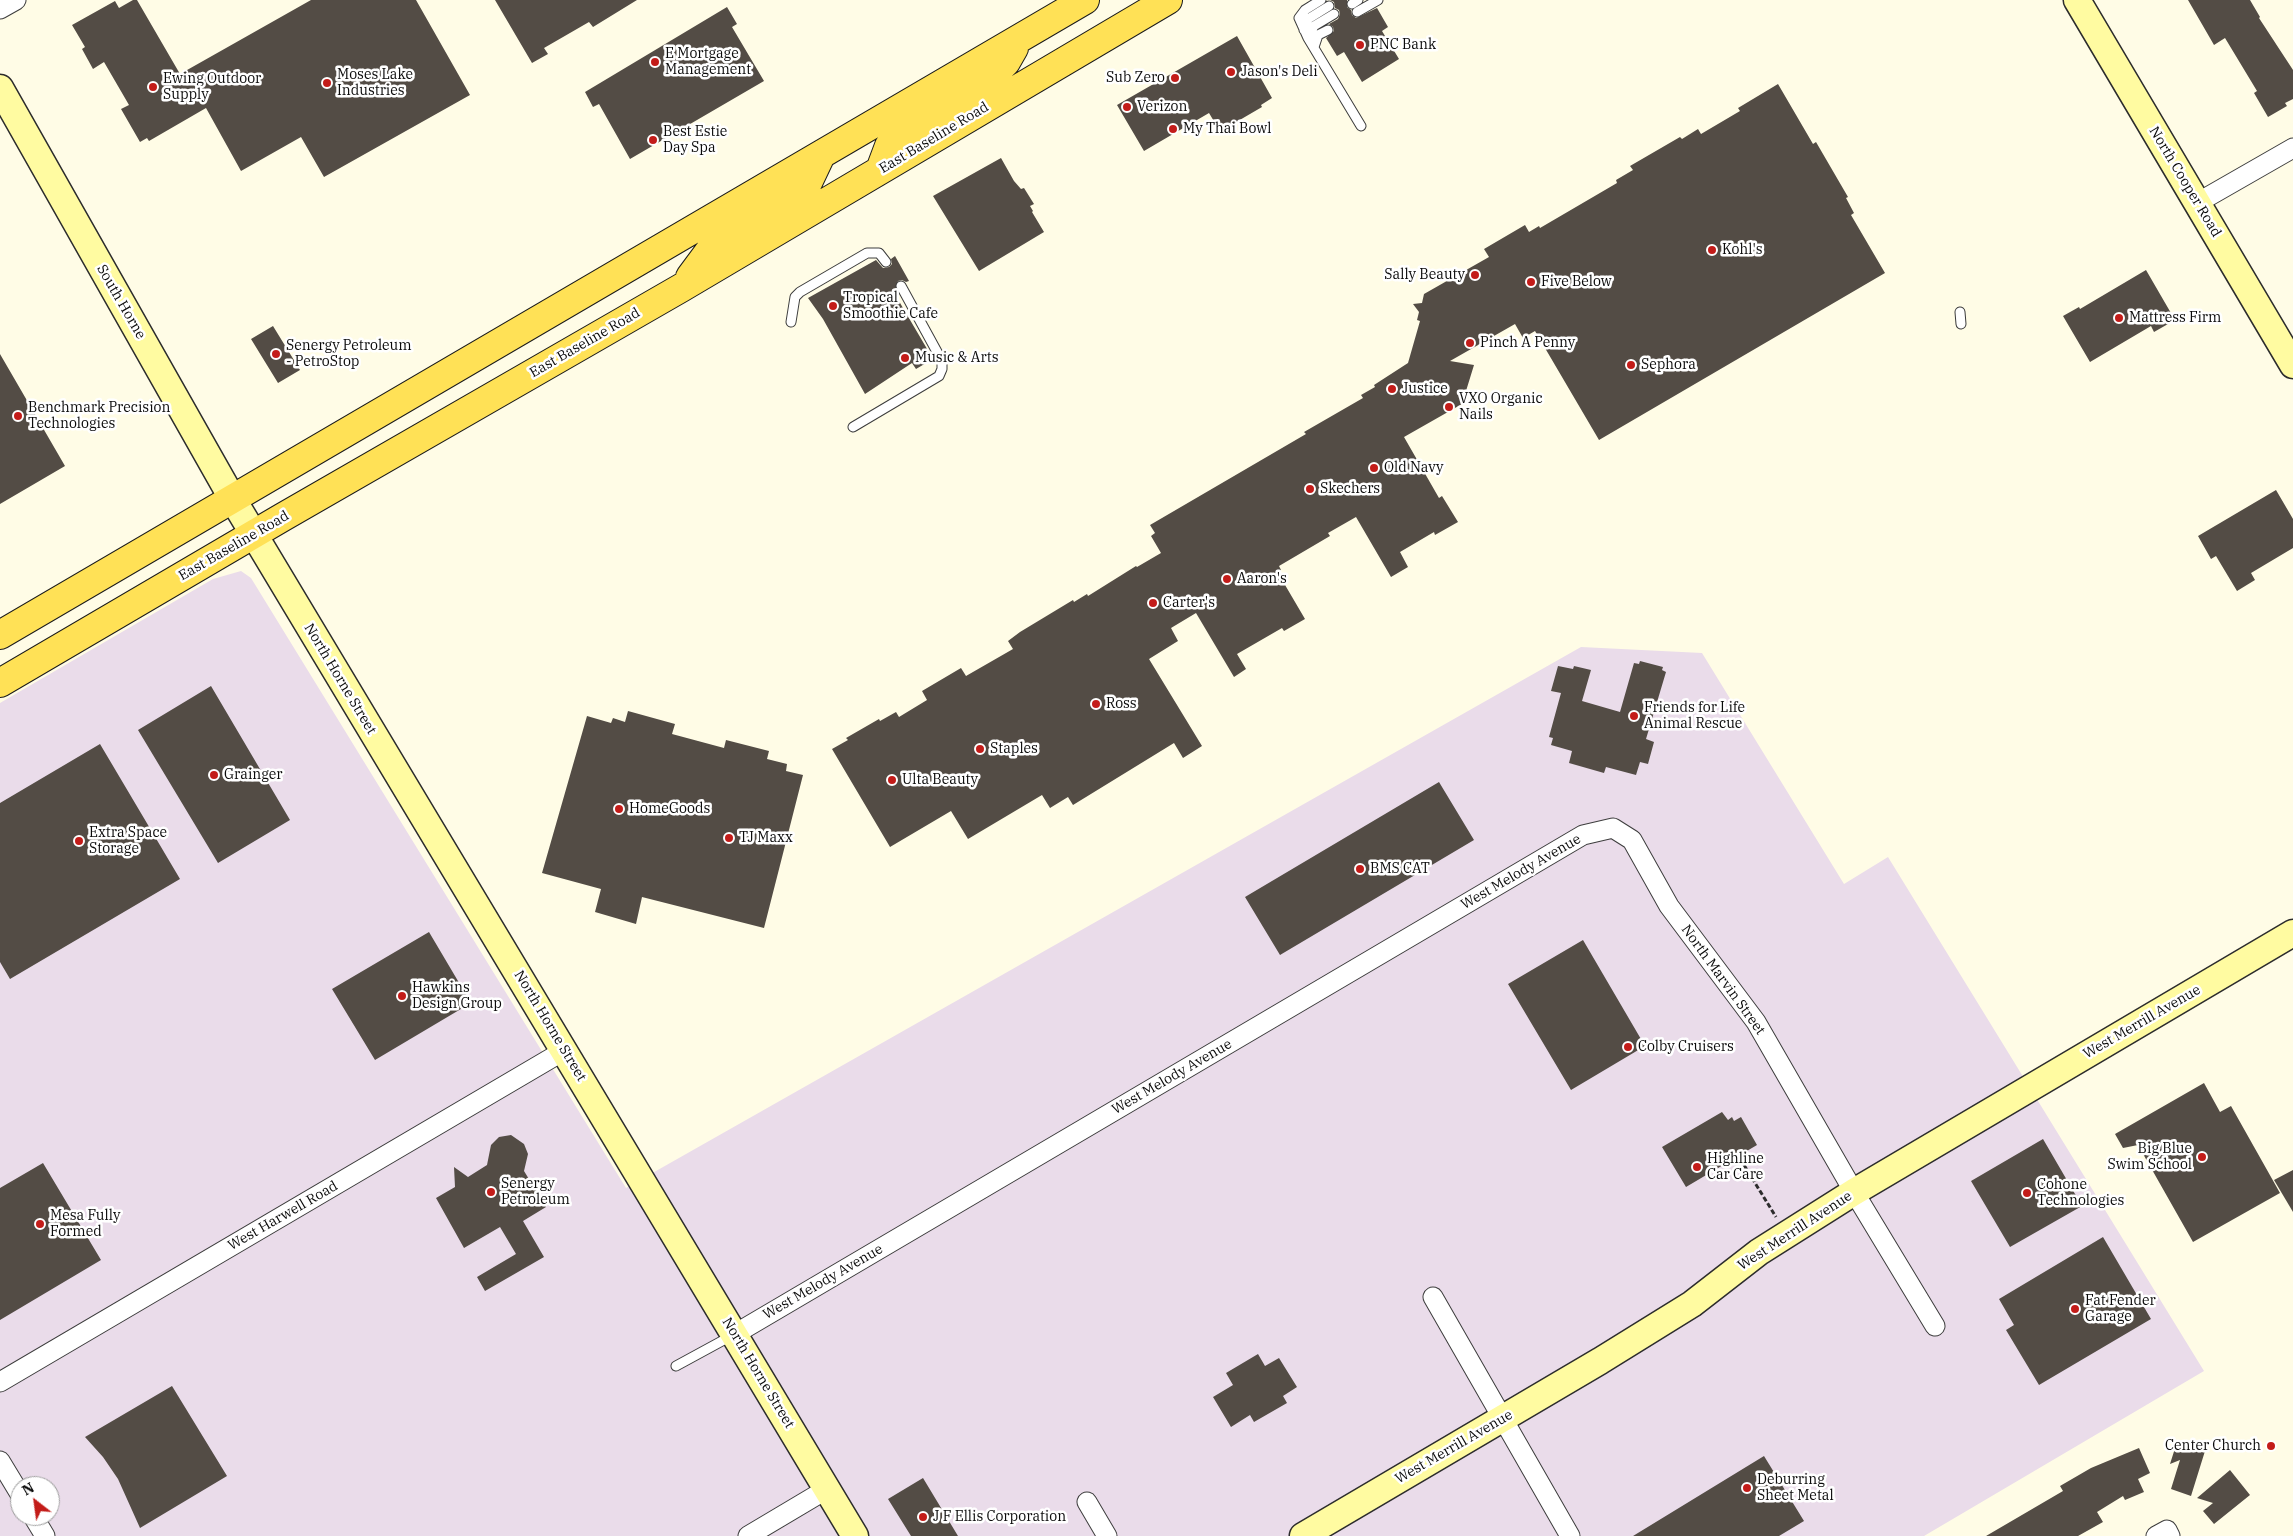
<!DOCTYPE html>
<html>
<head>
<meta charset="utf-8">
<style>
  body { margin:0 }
  #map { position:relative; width:2293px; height:1536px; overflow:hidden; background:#fffce6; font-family:"IBM Plex Serif",serif }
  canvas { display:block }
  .north { position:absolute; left:10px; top:1476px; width:50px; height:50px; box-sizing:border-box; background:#fff; border:1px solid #9d9d9d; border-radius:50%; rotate:330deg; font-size:14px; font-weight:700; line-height:20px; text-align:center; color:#0a0a0a }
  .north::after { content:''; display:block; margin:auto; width:18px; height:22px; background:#c31c19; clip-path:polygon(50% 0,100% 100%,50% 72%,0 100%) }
</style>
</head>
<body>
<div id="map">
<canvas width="2293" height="1536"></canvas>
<div class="north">N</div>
</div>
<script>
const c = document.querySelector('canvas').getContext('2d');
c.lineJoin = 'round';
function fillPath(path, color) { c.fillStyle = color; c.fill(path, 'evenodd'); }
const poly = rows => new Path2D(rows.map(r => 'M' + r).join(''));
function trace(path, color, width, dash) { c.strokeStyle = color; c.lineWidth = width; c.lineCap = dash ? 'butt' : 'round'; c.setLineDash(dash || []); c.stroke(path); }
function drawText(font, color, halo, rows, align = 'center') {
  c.font = font + ' "IBM Plex Serif",serif'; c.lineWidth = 5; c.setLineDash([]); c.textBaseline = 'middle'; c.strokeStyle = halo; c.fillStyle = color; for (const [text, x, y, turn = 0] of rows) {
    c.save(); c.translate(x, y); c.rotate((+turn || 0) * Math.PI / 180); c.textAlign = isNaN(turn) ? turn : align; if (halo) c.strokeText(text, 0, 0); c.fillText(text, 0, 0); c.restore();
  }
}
fillPath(poly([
  [241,571,251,578,626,1188,1581,647,1702,653,1844,884,1888,857,2204,1371,1924,1536,0,1536,0,703,213,579],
  [20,1486,50,1486,50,1516,20,1516]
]), '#eadcea');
fillPath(poly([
  [133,0,137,0,180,74,311,0,416,0,470,95,324,177,301,137,241,171,206,108,149,141,147,138,140,142,121,109,129,105,104,62,93,69,82,49,85,47,72,25,115,1,119,8],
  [495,0,637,0,593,27,589,22,544,48,548,54,532,63],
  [1330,0,1347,0,1347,7,1351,10,1352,15,1356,18,1377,8,1388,27,1382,31,1399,59,1362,82,1344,52,1337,56,1326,38,1334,31,1333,27,1329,24,1338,19,1340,14,1339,10,1335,8,1334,2],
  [2188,0,2250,0,2260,17,2259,18,2293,70,2293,99,2285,103,2287,106,2268,117,2254,93,2257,91,2225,38,2214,45],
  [727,7,737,24,732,27,764,81,630,159,599,104,593,107,585,92],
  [1237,36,1272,98,1261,105,1262,107,1226,128,1224,125,1218,128,1209,113,1144,151,1117,105],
  [1778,84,1813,144,1816,142,1848,197,1846,198,1854,213,1851,215,1885,273,1599,440,1535,331,1523,338,1515,324,1450,361,1474,365,1462,404,1404,437,1439,498,1442,496,1458,522,1435,535,1434,532,1400,552,1408,567,1391,577,1356,517,1328,533,1330,536,1279,566,1281,570,1278,573,1305,619,1284,631,1282,628,1237,654,1246,669,1234,677,1196,613,1171,628,1178,641,1149,659,1202,746,1183,758,1174,743,1073,805,1068,797,1050,808,1042,795,968,839,951,811,890,847,832,749,848,740,846,738,879,719,880,721,896,712,899,717,927,700,922,691,961,668,966,676,1013,649,1008,641,1020,632,1073,600,1074,602,1087,594,1088,596,1136,566,1137,567,1161,553,1151,536,1155,533,1150,525,1306,434,1304,432,1363,398,1361,395,1375,387,1374,385,1408,363,1420,321,1417,320,1419,312,1413,304,1422,303,1424,294,1489,257,1484,249,1525,225,1529,232,1539,226,1540,228,1617,183,1616,180,1633,170,1630,166,1680,137,1682,139,1698,129,1701,134,1740,111,1738,108],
  [1001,158,1014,181,1021,189,1024,188,1034,204,1030,206,1033,211,1032,212,1044,232,979,271,933,196],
  [895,256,909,281,906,282,902,280,898,281,896,289,893,291,933,359,916,369,912,363,865,394,823,319,808,298,876,260,883,268,889,267,892,264,891,259],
  [2146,270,2175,320,2154,332,2151,326,2090,362,2063,316,2079,307,2080,309],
  [273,326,300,370,278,383,251,339],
  [0,354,65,466,0,504],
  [2276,490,2293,519,2293,548,2251,573,2255,580,2237,591,2216,556,2211,559,2198,536],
  [1640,661,1663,667,1662,670,1666,672,1646,739,1654,742,1648,764,1640,762,1636,775,1606,767,1604,773,1569,763,1572,751,1551,745,1553,738,1549,737,1561,693,1551,691,1558,666,1573,669,1574,666,1591,670,1582,701,1620,712,1634,663,1639,664],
  [211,686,290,820,218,863,138,730],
  [628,711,675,724,672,734,724,748,726,740,769,751,767,759,787,764,786,771,803,775,764,928,642,897,636,924,595,912,601,889,542,873,587,716,611,723,613,718,625,722],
  [100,744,180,879,10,979,0,962,0,803],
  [1439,782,1474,840,1280,955,1245,897],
  [429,932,471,1003,375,1060,332,989],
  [1583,940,1645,1046,1571,1090,1508,984],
  [2204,1083,2220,1112,2231,1106,2280,1193,2193,1242,2138,1145,2123,1148,2115,1134],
  [1722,1112,1728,1120,1732,1117,1734,1121,1741,1117,1757,1145,1686,1187,1662,1147],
  [511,1135,524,1144,528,1154,524,1171,546,1207,523,1221,544,1257,485,1291,477,1277,516,1254,500,1227,464,1248,436,1198,455,1187,454,1167,468,1177,487,1165,491,1145,499,1137],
  [2043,1139,2082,1206,2010,1247,1971,1181],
  [43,1163,101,1260,0,1320,0,1188],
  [2293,1170,2293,1212,2274,1180],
  [2103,1237,2151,1319,2039,1385,2006,1330,2014,1325,1999,1299],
  [1258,1354,1265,1366,1279,1358,1297,1387,1283,1396,1287,1403,1254,1422,1250,1415,1231,1427,1213,1397,1233,1385,1226,1373],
  [172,1386,227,1476,140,1528,118,1479,103,1457,85,1437],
  [2177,1442,2205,1451,2191,1496,2171,1489,2180,1460,2170,1464],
  [2139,1448,2150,1473,2138,1479,2144,1492,2125,1500,2123,1496,2097,1512,2103,1522,2078,1536,1986,1536,2063,1491,2060,1486,2091,1468],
  [1764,1456,1804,1521,1779,1536,1633,1536],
  [2230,1470,2250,1495,2214,1524,2203,1511,2213,1503,2197,1498],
  [923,1478,958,1536,911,1536,888,1499]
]), '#534c45');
const lane = poly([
  [1321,0,1305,10,1299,18,1308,38,1361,126],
  [1352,4,1358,0],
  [1357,12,1378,0],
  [1304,30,1308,19,1329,6],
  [1308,38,1314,26,1334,14],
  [1314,47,1318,35,1328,30],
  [1960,312,1961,324],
  [791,322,795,297,800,292,867,253,879,253,886,262],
  [853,427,939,376,942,369,942,361,901,286],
  [676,1366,733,1335]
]);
const street = poly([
  [0,9,16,0],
  [2197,203,2293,148],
  [1433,1297,1570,1536],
  [735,1334,1583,835,1613,828,1632,840,1669,906,1756,1022,1854,1192,1935,1326],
  [0,1382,565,1050],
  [0,1461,20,1494],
  [1087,1502,1107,1536],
  [33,1516,45,1536],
  [748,1536,827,1489],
  [2156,1536,2167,1530,2170,1536]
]);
const secondary = poly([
  [2077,0,2293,365],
  [0,88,232,498,855,1536],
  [1303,1536,1600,1361,1692,1304,1759,1252,1854,1192,2293,933]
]);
const primary = poly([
  [880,170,889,146,903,130,990,78,1006,62,1014,48],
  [690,277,713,246,792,200,804,191,821,155],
  [0,635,1085,0],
  [0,683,283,517,681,288,1168,0]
]);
trace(lane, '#3d3d3d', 11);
trace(street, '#3d3d3d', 21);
trace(secondary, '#2c2c2c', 29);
trace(primary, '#1b1b1b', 30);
trace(poly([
  [1744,1165,1776,1217]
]), '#2c2c2c', 3, [5, 2.5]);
trace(lane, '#fff', 9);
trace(street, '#fff', 19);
trace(secondary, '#fffba1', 26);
trace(primary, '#ffe156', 28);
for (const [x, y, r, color] of [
  [1360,45,5,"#c31c19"],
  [655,62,5,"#c31c19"],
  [1231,72,5,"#c31c19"],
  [1175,78,5,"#c31c19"],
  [327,83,5,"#c31c19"],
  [153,87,5,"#c31c19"],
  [1127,107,5,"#c31c19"],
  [1173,129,5,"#c31c19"],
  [653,140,5,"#c31c19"],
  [1712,250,5,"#c31c19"],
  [1475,275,5,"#c31c19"],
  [1531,282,5,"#c31c19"],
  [833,306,5,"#c31c19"],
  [2119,318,5,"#c31c19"],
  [1470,343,5,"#c31c19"],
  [276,354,5,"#c31c19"],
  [905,358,5,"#c31c19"],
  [1631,365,5,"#c31c19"],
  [1392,389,5,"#c31c19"],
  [1449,407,5,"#c31c19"],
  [18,416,5,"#c31c19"],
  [1374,468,5,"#c31c19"],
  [1310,489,5,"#c31c19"],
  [1227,579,5,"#c31c19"],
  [1153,603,5,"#c31c19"],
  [1096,704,5,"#c31c19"],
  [1634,716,5,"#c31c19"],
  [980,749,5,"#c31c19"],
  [214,775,5,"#c31c19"],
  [892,780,5,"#c31c19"],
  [619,809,5,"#c31c19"],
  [729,838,5,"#c31c19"],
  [79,841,5,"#c31c19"],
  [1360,869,5,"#c31c19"],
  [402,996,5,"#c31c19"],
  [1628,1047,5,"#c31c19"],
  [2202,1157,5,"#c31c19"],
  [1697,1167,5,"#c31c19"],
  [491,1192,5,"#c31c19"],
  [2027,1193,5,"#c31c19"],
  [40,1224,5,"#c31c19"],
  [2075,1309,5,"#c31c19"],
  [2271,1446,5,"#c31c19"],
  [1747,1488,5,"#c31c19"],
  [923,1517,5,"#c31c19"]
]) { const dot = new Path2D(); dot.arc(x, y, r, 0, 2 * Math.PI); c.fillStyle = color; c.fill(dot); trace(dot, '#fff', 2); }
drawText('14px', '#0a0a0a', '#fff', [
  ["PNC Bank",1370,45],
  ["E Mortgage",665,54],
  ["Management",665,70],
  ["Jason's Deli",1241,72],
  ["Moses Lake",337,75],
  ["Industries",337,91],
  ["Sub Zero",1165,78,"right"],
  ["Ewing Outdoor",163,79],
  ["Supply",163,95],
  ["Verizon",1137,107],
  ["My Thai Bowl",1183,129],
  ["Best Estie",663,132],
  ["Day Spa",663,148],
  ["Kohl's",1722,250],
  ["Sally Beauty",1465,275,"right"],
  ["Five Below",1541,282],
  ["Tropical",843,298],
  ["Smoothie Cafe",843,314],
  ["Mattress Firm",2129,318],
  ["Pinch A Penny",1480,343],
  ["Senergy Petroleum",286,346],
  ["- PetroStop",286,362],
  ["Music & Arts",915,358],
  ["Sephora",1641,365],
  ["Justice",1402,389],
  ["VXO Organic",1459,399],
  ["Nails",1459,415],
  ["Benchmark Precision",28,408],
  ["Technologies",28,424],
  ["Old Navy",1384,468],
  ["Skechers",1320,489],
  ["Aaron's",1237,579],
  ["Carter's",1163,603],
  ["Ross",1106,704],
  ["Friends for Life",1644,708],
  ["Animal Rescue",1644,724],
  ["Staples",990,749],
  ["Grainger",224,775],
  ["Ulta Beauty",902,780],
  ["HomeGoods",629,809],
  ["Extra Space",89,833],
  ["Storage",89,849],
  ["TJ Maxx",739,838],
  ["BMS CAT",1370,869],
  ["Hawkins",412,988],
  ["Design Group",412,1004],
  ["Colby Cruisers",1638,1047],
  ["Big Blue",2192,1149,"right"],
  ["Swim School",2192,1165,"right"],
  ["Highline",1707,1159],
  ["Car Care",1707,1175],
  ["Senergy",501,1184],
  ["Petroleum",501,1200],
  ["Cohone",2037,1185],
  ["Technologies",2037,1201],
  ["Mesa Fully",50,1216],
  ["Formed",50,1232],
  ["Fat Fender",2085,1301],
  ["Garage",2085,1317],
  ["Center Church",2261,1446,"right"],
  ["Deburring",1757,1480],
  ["Sheet Metal",1757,1496],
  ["J F Ellis Corporation",933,1517]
], 'left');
drawText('14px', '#0a0a0a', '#fff', [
  ["East Baseline Road",934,138,-31],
  ["North Cooper Road",2185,182,59],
  ["South Horne",121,302,60],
  ["East Baseline Road",585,343,-30],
  ["East Baseline Road",234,546,-30],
  ["North Horne Street",340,679,59],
  ["West Melody Avenue",1521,872,-30],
  ["North Marvin Street",1723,980,54],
  ["West Merrill Avenue",2142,1022,-30],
  ["North Horne Street",550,1026,59],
  ["West Melody Avenue",1172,1077,-30],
  ["West Harwell Road",283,1216,-30],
  ["West Merrill Avenue",1795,1231,-33],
  ["West Melody Avenue",823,1282,-30],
  ["North Horne Street",758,1373,59],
  ["West Merrill Avenue",1454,1447,-30]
]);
</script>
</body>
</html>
